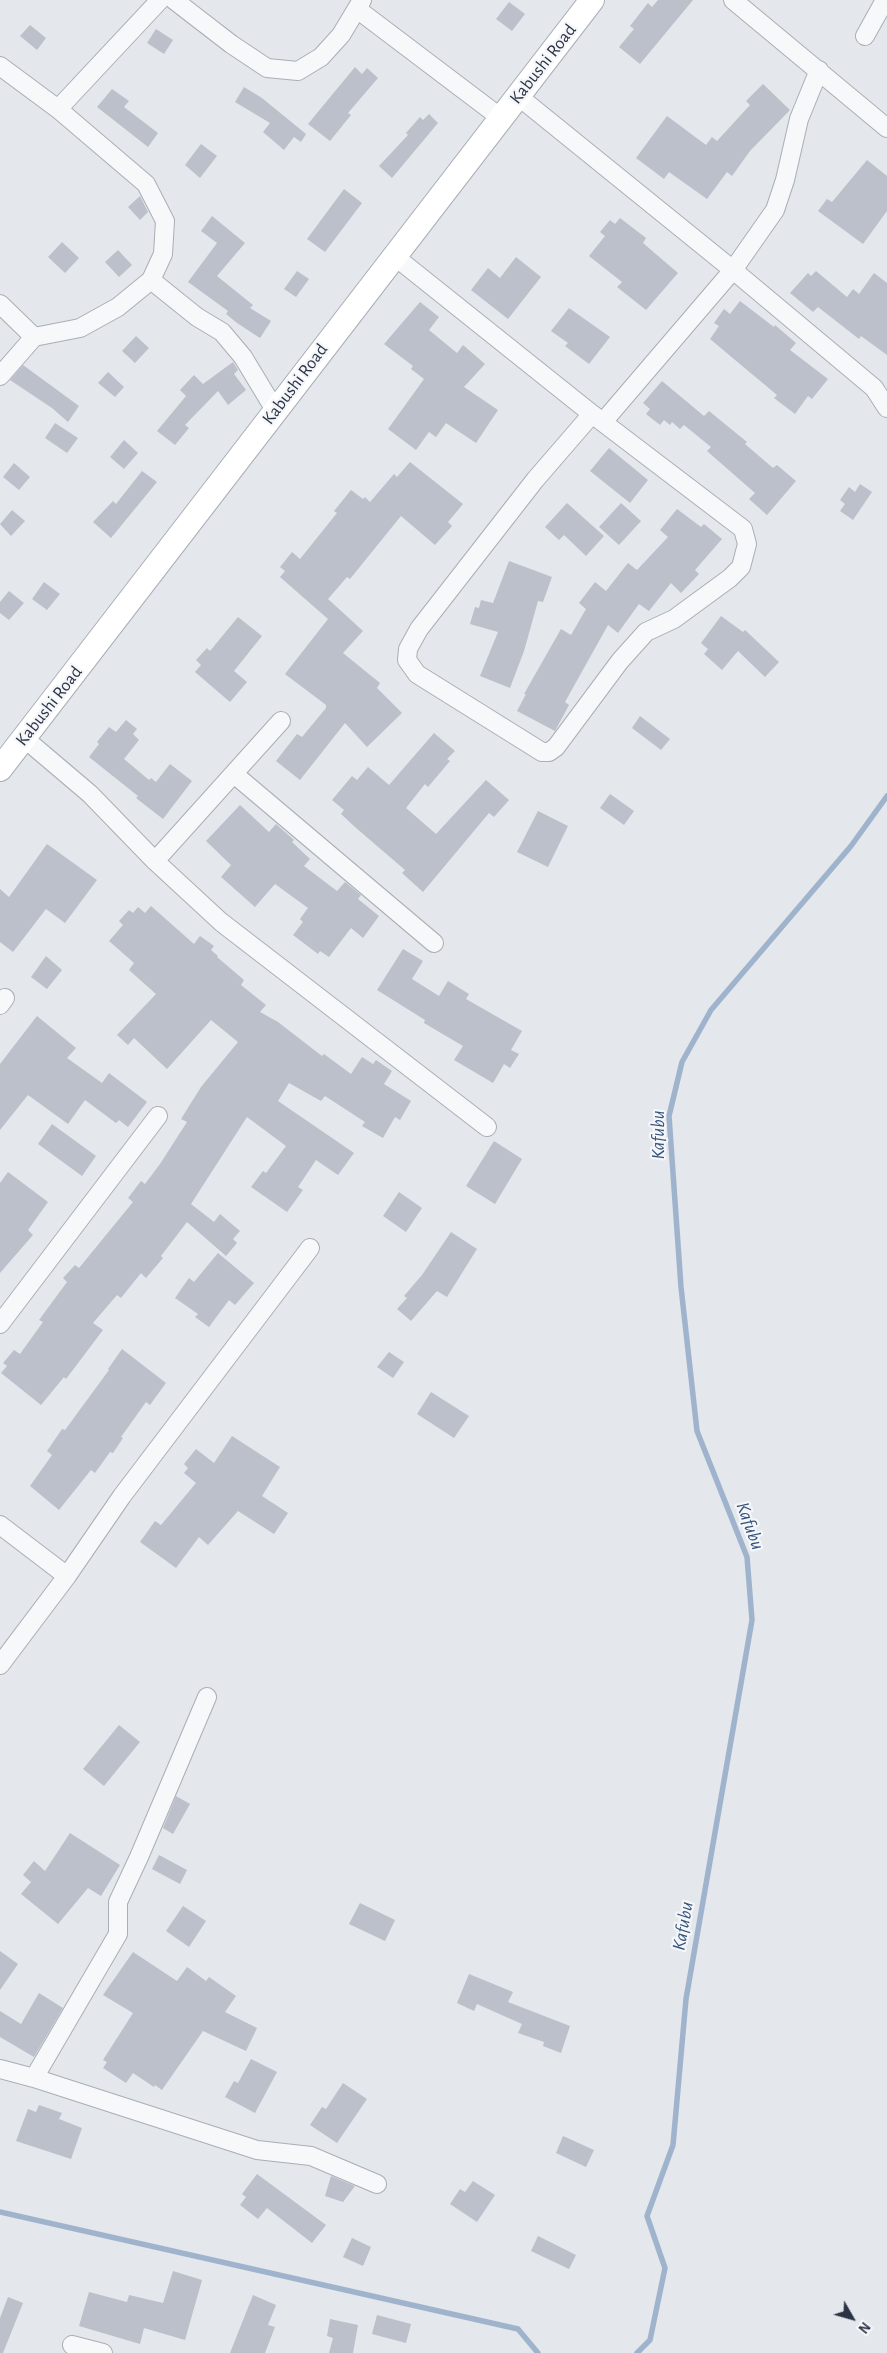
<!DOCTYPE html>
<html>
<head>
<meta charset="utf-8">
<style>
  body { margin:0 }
  #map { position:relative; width:887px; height:2353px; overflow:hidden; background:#e4e7ec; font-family:"Alegreya Sans",sans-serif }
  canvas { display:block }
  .north { position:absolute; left:827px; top:2293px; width:50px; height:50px; -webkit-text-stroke:4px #f4f6f9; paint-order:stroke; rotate:128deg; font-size:14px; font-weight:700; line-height:20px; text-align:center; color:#2b3445 }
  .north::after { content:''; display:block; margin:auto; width:18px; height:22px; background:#2b3445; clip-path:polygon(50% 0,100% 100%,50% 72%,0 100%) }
</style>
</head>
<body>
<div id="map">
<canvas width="887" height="2353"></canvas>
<div class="north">N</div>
</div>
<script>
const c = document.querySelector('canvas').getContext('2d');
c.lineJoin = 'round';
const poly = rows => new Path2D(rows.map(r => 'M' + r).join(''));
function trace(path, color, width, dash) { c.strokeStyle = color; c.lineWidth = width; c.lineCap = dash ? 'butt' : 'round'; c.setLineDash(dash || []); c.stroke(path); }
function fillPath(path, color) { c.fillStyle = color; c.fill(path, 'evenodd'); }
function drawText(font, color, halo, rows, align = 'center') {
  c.font = font + ' "Alegreya Sans",sans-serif'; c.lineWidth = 4.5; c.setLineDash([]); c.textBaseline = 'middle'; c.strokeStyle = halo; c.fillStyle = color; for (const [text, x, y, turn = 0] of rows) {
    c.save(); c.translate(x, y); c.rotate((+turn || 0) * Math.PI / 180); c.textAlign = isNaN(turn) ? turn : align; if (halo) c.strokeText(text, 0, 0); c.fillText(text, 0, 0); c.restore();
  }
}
trace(poly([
  [0,2212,518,2329,538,2353],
  [637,2353,650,2340,665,2268,647,2216,673,2145,686,1999,752,1620,747,1557,697,1431,681,1287,669,1116,682,1062,711,1010,851,846,887,796]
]), '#9fb4cc', 5.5);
fillPath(poly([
  [658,0,693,0,640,64,619,47,634,29,630,26,648,3,652,7],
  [509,2,525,14,512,31,496,19],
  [30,25,46,38,37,50,20,36],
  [156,29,173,40,164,54,147,43],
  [355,67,362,74,367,68,378,78,348,113,351,115,330,141,308,124],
  [763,84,790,110,750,151,732,176,727,172,707,199,669,172,664,179,636,158,667,116,706,145,712,137,717,141,750,105,746,101],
  [244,87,262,98,306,134,301,142,294,137,284,150,263,132,270,123,235,102],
  [112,89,129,101,124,107,158,133,148,147,97,107],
  [429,114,438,123,392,178,379,166,408,135,406,133,420,117,423,120],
  [201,144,217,156,200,178,185,165],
  [867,160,887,176,887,211,863,244,818,211,827,199,832,202],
  [344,189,362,203,325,252,307,239],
  [140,196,148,212,140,220,128,207],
  [212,216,245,243,217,276,253,305,250,308,271,321,260,338,237,323,226,314,228,311,188,282,217,243,201,231],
  [620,218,646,238,643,243,678,273,646,310,617,287,622,282,589,256,605,236,600,232,610,220,615,224],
  [62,242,79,258,65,273,48,257],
  [118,250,132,265,119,277,105,262],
  [516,257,541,277,508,319,471,290,488,268,500,278],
  [297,271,309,279,296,297,284,289],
  [816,271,847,297,853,289,859,294,874,273,887,283,887,355,861,336,859,339,818,307,813,312,790,293,808,273,811,276],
  [740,301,774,327,775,325,796,343,790,350,828,379,812,399,808,396,795,414,774,398,777,395,710,339,719,326,714,323,724,309,730,314],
  [420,302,439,317,429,330,457,353,463,345,485,364,464,387,498,410,476,443,446,423,436,437,429,432,416,450,388,429,424,379,411,369,413,366,384,344],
  [569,308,610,337,589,364,565,346,568,343,551,331],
  [136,336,149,348,135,363,122,351],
  [233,362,238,370,234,374,246,390,228,405,218,391,185,425,189,428,175,445,157,431,186,396,180,390,194,375,203,384],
  [23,365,79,406,68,422,52,408,10,380],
  [108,372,124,387,115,397,98,383],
  [662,381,704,416,709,411,747,442,745,444,773,468,777,465,796,481,767,515,749,499,755,493,707,451,711,447,684,425,680,429,672,422,670,425,664,420,660,425,646,414,650,409,643,403],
  [55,423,78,438,67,453,45,438],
  [124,440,138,453,124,469,110,457],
  [609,448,648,480,630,503,590,471],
  [410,462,463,504,448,522,452,526,435,545,401,516,350,579,347,577,328,599,363,631,343,653,380,683,377,688,402,713,367,747,345,723,300,780,276,761,297,734,302,737,326,708,326,705,285,674,328,619,280,577,285,571,280,567,292,552,300,559,337,513,334,511,351,490,363,499,365,497,370,502,394,474,397,477],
  [14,463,30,477,19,490,3,477],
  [142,471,157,482,111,538,93,522,113,501,116,504],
  [860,484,872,492,853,520,840,511,845,504,840,500,849,487,855,492],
  [567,503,604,536,586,556,564,535,559,540,545,527],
  [621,503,641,521,619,545,599,527],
  [677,509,701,527,704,524,722,539,695,570,699,574,681,593,671,583,649,611,639,604,618,633,608,625,565,702,569,705,555,731,517,711,526,694,524,694,561,629,571,635,586,609,579,603,595,582,606,591,628,563,637,570,668,537,660,530],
  [12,510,25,521,11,536,0,524],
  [509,561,552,577,543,602,538,601,524,651,510,688,480,676,498,632,470,624,475,607,479,608,481,600,493,603],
  [44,582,60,594,47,610,32,599],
  [9,591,24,603,9,620,0,613,0,602],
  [721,616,743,632,745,630,779,662,765,677,738,651,722,670,704,654,708,649,701,643],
  [238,617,262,636,234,671,247,682,230,702,195,672,201,665,196,660,207,648,210,651],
  [640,716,670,739,661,750,632,728],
  [126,720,137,729,133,734,139,740,124,759,149,780,151,778,156,782,170,764,192,781,163,819,136,798,138,796,89,757,99,744,97,742,109,727,116,732],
  [434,733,455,751,447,759,450,761,428,787,425,784,406,808,436,834,486,780,509,800,494,817,489,813,423,892,402,873,405,870,355,827,341,814,344,810,332,800,352,776,357,780,368,767,389,785],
  [610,794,634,811,624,825,600,808],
  [240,805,269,832,276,824,294,840,292,842,310,859,304,866,337,891,345,882,361,895,358,899,379,916,363,938,351,928,329,957,320,951,318,954,293,935,303,922,300,919,308,908,275,884,255,907,221,877,231,865,206,841],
  [538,811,568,826,548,867,517,852],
  [47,844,97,880,65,923,46,909,13,952,0,942,0,889,9,897],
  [151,906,194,944,200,936,214,946,211,950,218,956,217,957,244,980,241,985,266,1005,260,1012,278,1022,322,1056,324,1054,351,1074,362,1057,373,1064,376,1060,392,1071,384,1084,411,1101,400,1120,395,1117,383,1138,362,1126,365,1122,325,1096,321,1101,289,1083,278,1101,354,1153,338,1175,316,1160,298,1187,303,1190,287,1212,251,1187,263,1171,266,1173,286,1146,247,1117,191,1204,214,1222,220,1214,240,1231,233,1239,237,1243,226,1256,187,1222,161,1256,163,1258,146,1278,141,1273,121,1298,117,1295,93,1323,103,1330,66,1379,64,1377,41,1405,1,1373,7,1366,3,1363,14,1350,20,1354,43,1322,39,1320,67,1282,63,1278,75,1265,79,1268,133,1202,128,1198,141,1181,145,1184,160,1164,187,1122,181,1119,201,1087,238,1042,211,1020,167,1069,134,1038,128,1045,117,1035,156,994,129,970,134,963,109,941,123,925,119,921,129,910,133,913,138,907,145,913],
  [403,949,423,961,412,979,439,996,448,981,469,994,466,999,522,1031,511,1050,519,1054,510,1068,504,1064,493,1083,454,1060,463,1046,424,1023,425,1020,377,990],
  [46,956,62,970,47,989,31,977],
  [37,1016,76,1048,67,1058,102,1083,109,1073,147,1102,128,1127,119,1120,116,1123,85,1100,68,1124,28,1095,0,1130,0,1064],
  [52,1124,96,1156,82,1176,38,1144],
  [494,1141,522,1159,495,1204,466,1186],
  [8,1172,48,1202,28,1230,33,1235,0,1273,0,1183],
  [399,1192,422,1208,406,1232,383,1216],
  [451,1232,477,1249,447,1297,437,1291,411,1321,397,1309,407,1298,404,1296,422,1275],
  [218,1253,254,1283,235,1305,229,1300,209,1327,195,1317,198,1314,175,1298,189,1278,194,1282],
  [122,1349,166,1383,150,1405,146,1402,121,1437,123,1438,113,1453,110,1452,95,1473,91,1470,59,1510,30,1486,52,1455,47,1451,62,1429,65,1430,109,1370,108,1369],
  [389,1352,404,1362,393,1378,377,1367],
  [431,1392,469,1416,454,1438,417,1414],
  [232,1436,280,1467,262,1496,288,1513,274,1534,238,1511,208,1545,199,1537,176,1568,140,1542,155,1521,161,1525,196,1483,184,1473,188,1468,184,1464,196,1449,214,1463],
  [119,1725,140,1742,104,1786,83,1769],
  [176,1796,190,1804,173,1834,163,1828],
  [70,1833,120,1865,101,1896,88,1888,58,1924,21,1894,31,1882,23,1875,34,1861,45,1871],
  [159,1855,187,1870,180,1884,152,1869],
  [360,1903,395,1920,385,1941,349,1924],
  [183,1906,206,1921,189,1947,166,1931],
  [0,1951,18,1964,0,1990],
  [133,1952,177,1981,187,1967,206,1981,209,1977,236,1996,225,2012,257,2028,246,2051,203,2031,162,2090,155,2085,154,2087,133,2073,126,2083,103,2068,107,2062,103,2060,133,2013,103,1995],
  [469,1974,513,1992,508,2002,570,2026,561,2053,543,2046,544,2042,518,2033,522,2024,477,2004,474,2011,457,2003],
  [39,1993,63,2008,34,2057,0,2037,0,2011,21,2024],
  [251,2059,277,2072,255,2113,225,2097,234,2081,238,2083],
  [343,2083,367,2099,337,2143,310,2125,322,2107,326,2109],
  [39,2105,62,2113,59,2119,82,2128,71,2159,16,2141,28,2109,36,2112],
  [563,2136,594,2150,586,2167,556,2153],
  [257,2174,326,2225,312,2243,267,2208,258,2219,240,2205,246,2197,242,2194],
  [331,2176,355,2186,343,2202,325,2196],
  [473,2181,495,2195,477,2222,450,2204,460,2189,465,2192],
  [538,2236,576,2255,569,2269,531,2251],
  [352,2238,371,2247,363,2266,343,2257],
  [173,2271,202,2280,185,2340,144,2328,140,2344,79,2326,89,2292,127,2302,129,2295,163,2303],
  [253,2295,276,2305,268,2325,275,2327,265,2353,230,2353],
  [8,2297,23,2303,3,2353,0,2353,0,2318],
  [377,2315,411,2324,406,2343,372,2334],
  [330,2319,358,2325,353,2353,329,2353,333,2338,327,2336]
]), '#bbc0ca');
const street = poly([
  [174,0,231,44,267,68,298,71,321,57,341,35,362,0],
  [733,0,887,128],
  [357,9,501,118],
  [865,36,885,0],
  [0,66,58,109,146,184,165,221,163,254,151,280,118,307,80,328,34,337,0,376],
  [518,96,733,270,874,388,887,408],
  [58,109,160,0],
  [393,255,592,414,743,529,747,544,741,567,730,578,674,619,646,632,620,661,556,747,549,752,542,752,417,674,407,660,408,649,419,629,535,480,592,414],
  [151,280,197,317,222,332,243,357,275,410],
  [0,304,34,337],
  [603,422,733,270,775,210,785,180,799,119,819,70],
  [24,738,90,794,155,861,221,922,487,1127],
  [234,774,434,943],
  [155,861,281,721],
  [0,1005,5,998],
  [0,1324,158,1116],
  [0,1525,67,1576],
  [0,1665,67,1576,122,1496,310,1248],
  [0,2069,34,2078,257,2150,311,2156,377,2184],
  [34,2078,118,1934,118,1902,139,1857,207,1697],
  [72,2345,103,2353]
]);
const secondary = poly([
  [0,769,592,0]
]);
trace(street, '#a9aeb7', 20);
trace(secondary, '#a9aeb7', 26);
trace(street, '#f7f8fa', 18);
trace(secondary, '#fff', 24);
drawText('18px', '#2b3445', '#f4f6f9', [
  ["Kabushi Road",543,64,-52],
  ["Kabushi Road",295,384,-53],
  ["Kabushi Road",49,706,-52]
]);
drawText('italic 19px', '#34527a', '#f4f6f9', [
  ["Kafubu",658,1135,-90],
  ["Kafubu",750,1526,70],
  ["Kafubu",683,1926,-80]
]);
</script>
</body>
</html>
